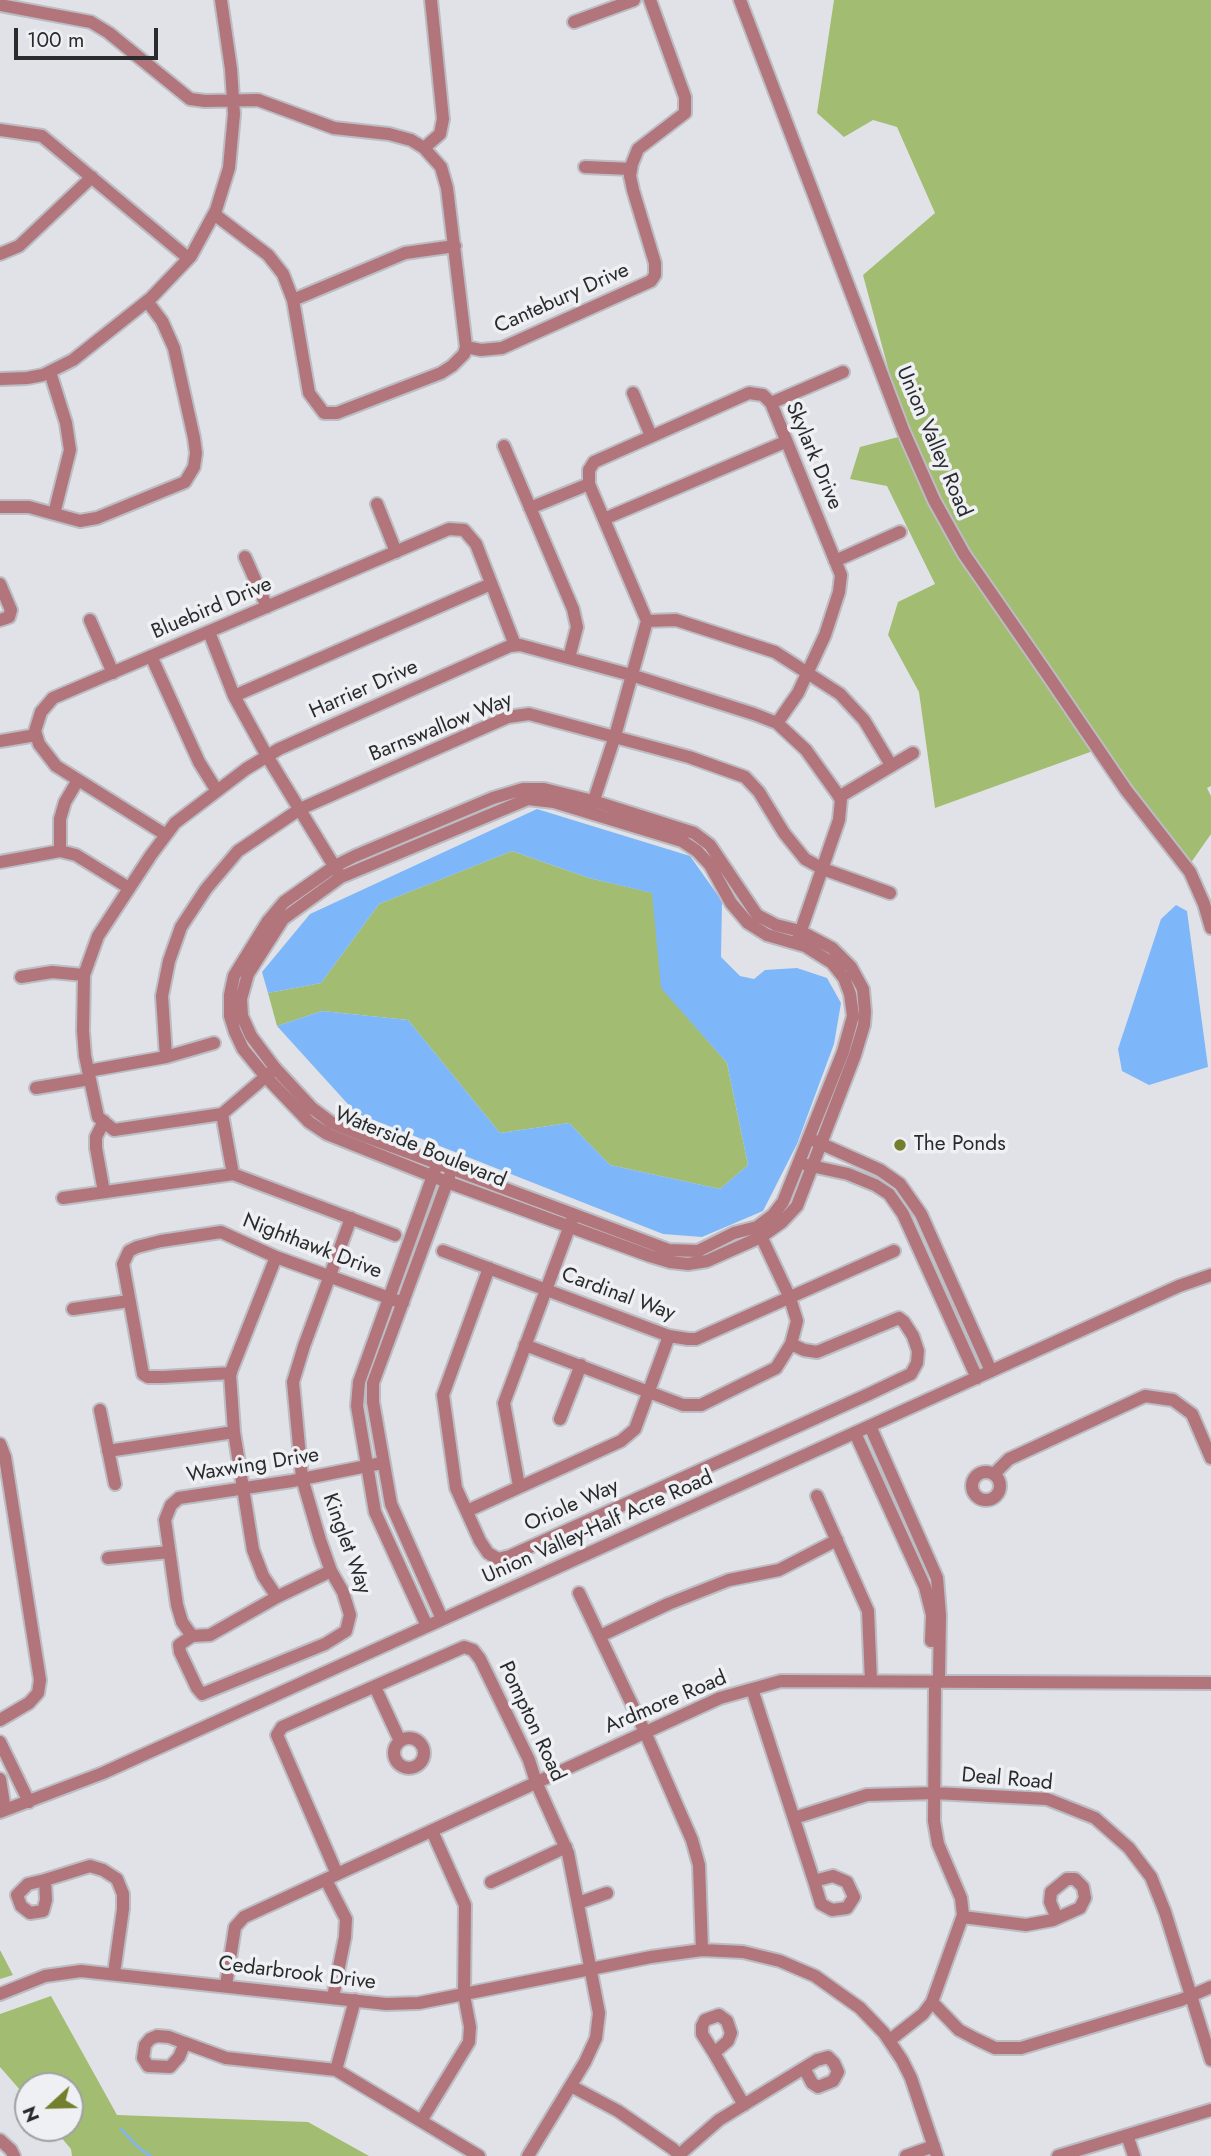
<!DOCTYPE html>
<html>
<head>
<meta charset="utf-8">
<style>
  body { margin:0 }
  #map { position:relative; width:1211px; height:2156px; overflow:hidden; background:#e1e2e7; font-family:Jost,sans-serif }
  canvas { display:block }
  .north { position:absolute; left:14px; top:2072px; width:70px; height:70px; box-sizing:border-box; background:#eff0f4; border:2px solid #a0a1a4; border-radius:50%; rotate:248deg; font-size:19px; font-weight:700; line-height:28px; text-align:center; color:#2a2b2c }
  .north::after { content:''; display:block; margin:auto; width:24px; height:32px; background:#737f2c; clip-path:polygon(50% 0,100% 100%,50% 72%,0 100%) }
  .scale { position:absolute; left:14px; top:28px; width:144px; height:32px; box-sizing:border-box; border:4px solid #2a2b2c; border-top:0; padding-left:9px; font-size:21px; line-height:24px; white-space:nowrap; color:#2a2b2c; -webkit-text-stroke:5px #eff0f4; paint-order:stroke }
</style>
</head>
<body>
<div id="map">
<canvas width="1211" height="2156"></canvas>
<div class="north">N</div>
<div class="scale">100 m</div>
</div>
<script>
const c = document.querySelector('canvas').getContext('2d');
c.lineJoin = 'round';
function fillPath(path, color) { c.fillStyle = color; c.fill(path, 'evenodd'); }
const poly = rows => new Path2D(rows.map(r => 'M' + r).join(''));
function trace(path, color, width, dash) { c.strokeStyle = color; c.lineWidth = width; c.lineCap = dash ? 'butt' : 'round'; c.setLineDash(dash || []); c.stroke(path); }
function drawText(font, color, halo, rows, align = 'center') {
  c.font = font + ' Jost,sans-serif'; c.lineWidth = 7; c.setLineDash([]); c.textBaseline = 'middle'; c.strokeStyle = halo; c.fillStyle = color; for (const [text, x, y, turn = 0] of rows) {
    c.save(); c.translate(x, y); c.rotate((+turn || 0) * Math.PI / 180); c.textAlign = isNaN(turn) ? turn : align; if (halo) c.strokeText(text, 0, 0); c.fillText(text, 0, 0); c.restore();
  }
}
fillPath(poly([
  [834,0,1211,0,1211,786,1207,788,1211,796,1211,834,1190,864,1104,747,935,808,919,692,888,635,898,602,935,584,887,486,850,479,860,447,906,435,863,275,935,213,897,127,873,120,844,137,817,113],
  [512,851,589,878,653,893,662,988,727,1063,748,1165,720,1189,610,1165,569,1123,500,1133,408,1020,322,1011,277,1026,268,993,321,983,379,904],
  [0,1950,13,1975,0,1979],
  [51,1996,117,2115,308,2122,369,2156,72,2156,71,2149,53,2128,70,2128,70,2086,28,2086,28,2099,0,2067,0,2014]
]), '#a2bc71');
fillPath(poly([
  [537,809,690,856,722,901,721,957,740,976,754,979,765,970,797,968,827,978,841,1003,834,1044,797,1144,763,1211,702,1237,663,1234,356,1113,277,1026,322,1011,408,1020,500,1133,569,1123,610,1165,720,1189,748,1165,727,1063,661,988,652,893,589,878,512,851,379,904,321,983,268,993,262,972,310,914],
  [1176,905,1187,911,1208,1067,1149,1085,1122,1071,1118,1049,1161,919]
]), '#7db7f9');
trace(poly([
  [121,2129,140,2149,151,2156]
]), '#7db7f9', 2.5);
const minor = poly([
  [740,0,903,430,934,500,964,554,1045,671,1126,790,1190,872,1204,904,1211,928],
  [0,5,91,22,109,33,190,99,205,101,258,100,334,128,389,134,411,140,424,148,441,167,447,188,466,347,464,354,452,366,441,373,337,413,324,413,309,393,293,300,283,274,268,255,214,214],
  [574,22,634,0],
  [0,130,42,136,188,258],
  [424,148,440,134,443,119,431,0],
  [585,167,631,169],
  [0,254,19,246,92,177],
  [293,300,405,253,455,246],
  [466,347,481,350,502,348,651,281,655,275,655,263,633,190,630,176,632,164,638,149,685,113,685,97,650,0],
  [50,372,66,423,70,450,54,514],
  [0,379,27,378,43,375,73,360,151,298,191,256,216,210,229,168,234,114,231,69,221,0],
  [633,393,651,436],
  [771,403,843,372],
  [504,446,573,609,577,627,569,658],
  [377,504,396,552],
  [0,507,29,507,80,521,97,518,185,482,194,467,196,453,194,438,174,348,162,321,147,301],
  [530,508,589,484],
  [604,519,785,442],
  [245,557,267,607],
  [835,561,900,532],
  [0,584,11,610,9,617,0,620],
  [90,620,113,673],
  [647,621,676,620,775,652,840,694,864,720,891,765],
  [209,632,234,696,267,756,339,874],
  [151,656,199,762,217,791],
  [234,696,491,584],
  [0,741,36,735],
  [523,789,544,789,593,801,694,833,710,845,757,915,776,925,800,931,832,948,851,967,863,989,865,1012,864,1025,855,1055,797,1206,782,1222,761,1237,707,1261,688,1264,670,1262,650,1256,447,1182,327,1134,309,1122,266,1077,243,1049,235,1032,230,1016,230,995,234,976,268,921,284,902,335,866,355,856,493,798,523,789],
  [839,797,913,753],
  [528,799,554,802,682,841,697,851,710,865,731,903,748,923,767,935,805,946,832,963,844,978,850,994,853,1016,843,1052,783,1202,773,1215,757,1227,734,1233,698,1251,669,1250,367,1137,332,1123,312,1108,275,1068,251,1036,242,1016,241,999,248,974,283,919,341,877,528,799],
  [591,809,615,736,647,621,589,484,589,470,594,462,749,393,763,395,771,403,841,575,839,592,825,635,798,693,777,723],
  [166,835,56,766,39,744,35,731,41,712,53,698,449,529,464,530,476,544,515,645],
  [60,851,60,819,65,802,78,780],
  [0,862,60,851,76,855,129,888],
  [21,977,52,972,84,975],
  [166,1057,162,996,169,961,181,927,206,889,238,851,300,809,508,717,529,714,689,757,745,777,759,792,784,833,805,859,823,869,890,893],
  [88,1071,166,1057,214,1043],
  [36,1088,90,1079],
  [222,1114,114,1130,98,1117,85,1056,83,1031,84,975,98,936,151,855,175,823,246,769,279,749,510,646,520,645,631,675,754,714,777,723,806,750,841,799,839,820,798,939],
  [104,1121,96,1137,96,1148,104,1192],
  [815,1141,880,1170,900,1184,921,1214,991,1371],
  [807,1165,848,1174,875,1185,889,1194,903,1214,977,1378],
  [233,1174,222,1114,271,1072],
  [63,1198,233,1174,395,1235],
  [443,1251,669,1336,688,1339,696,1339,894,1251],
  [276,1257,230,1374,234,1432,253,1550,263,1576,277,1597],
  [489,1268,443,1395,456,1488,480,1541,488,1553,498,1559,510,1556,869,1394,911,1374,917,1363,918,1351,913,1336,904,1322,899,1318,817,1352,804,1350,791,1344],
  [73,1309,129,1301],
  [525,1345,683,1405,701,1405,776,1368,791,1344,797,1321,790,1298,759,1232],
  [231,1373,163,1377,148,1377,143,1374,123,1264,129,1251,137,1247,161,1241,221,1232,276,1257,403,1303],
  [100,1410,115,1484],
  [560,1419,581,1365],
  [870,1426,937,1578,940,1615,939,1677,935,1682,934,1821,938,1844,961,1898,963,1915,932,2002,959,2030,976,2039,995,2048,1021,2048,1181,2000,1211,1987],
  [855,1433,925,1587,932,1615,931,1641],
  [0,1444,5,1457,40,1680,38,1693,29,1703,0,1720],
  [108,1451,234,1432],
  '972 1486a14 14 0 1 1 28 0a14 14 0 1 1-28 0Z',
  [994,1474,1009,1459,1145,1396,1173,1400,1192,1414,1211,1458],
  [519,1486,504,1403,572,1220],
  [817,1496,868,1611,871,1681],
  [467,1511,621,1441,635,1429,669,1336],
  [108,1558,169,1552],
  [331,1571,277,1597,210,1635,192,1636,182,1622,177,1605,165,1520,171,1505,179,1498,292,1481,382,1463],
  [579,1593,645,1732,692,1840,699,1865,702,1950],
  [442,1619,391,1504,373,1402,373,1383,449,1177],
  [427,1626,375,1512,357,1406,359,1382,435,1170],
  [192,1636,179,1645,180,1652,197,1688,202,1694,325,1644,346,1631,350,1615,343,1592,331,1571,320,1540,302,1478,293,1382,304,1346,351,1218],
  [600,1636,668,1604,729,1580,779,1570,837,1540],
  [375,1687,400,1741],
  [752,1689,814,1881],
  '394 1753a15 15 0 1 1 30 0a15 15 0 1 1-30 0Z',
  [0,1742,29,1802],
  [0,1779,5,1810],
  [0,1812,103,1773,1179,1286,1211,1275],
  [794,1818,867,1795,935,1793,1047,1799,1095,1818,1129,1848,1151,1877,1165,1912,1211,2060],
  [337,1874,277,1735,282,1727,464,1647,473,1650,480,1659,529,1760,536,1782,568,1853,599,2013,596,2038,585,2062,528,2156],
  [833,1876,847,1882,854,1897,847,1908,832,1910,821,1904,814,1881,833,1876],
  [45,1880,90,1866,103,1870,117,1879,123,1894,123,1909,114,1973],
  [45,1880,46,1900,43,1911,30,1913,21,1906,17,1895,28,1884,45,1880],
  [326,1880,346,1919,345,1937,333,1997],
  [491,1882,566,1847],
  [578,1903,607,1893],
  [963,1917,1026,1925,1053,1920,1080,1908,1085,1898,1083,1887,1075,1879,1067,1879,1051,1892,1050,1902,1057,1918],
  [226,1985,235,1927,244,1917,720,1698,781,1681,1211,1683],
  [0,1994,45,1976,81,1971,386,2004,419,2003,651,1957,702,1950,743,1952,780,1961,815,1976,860,2008,884,2033,902,2060,911,2078,937,2156],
  [157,2036,169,2037,185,2043,179,2057,170,2067,148,2066,143,2058,145,2045,150,2039,157,2036],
  [890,2040,923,2014,932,2002],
  [185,2043,226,2058,336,2070,479,2156],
  [714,2053,728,2041,731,2033,727,2021,719,2015,705,2020,702,2026,702,2034,714,2053,744,2105],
  [828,2057,834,2063,838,2072,833,2081,818,2087,812,2083,804,2068,817,2060,828,2057],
  [336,2070,355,2000],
  [571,2086,618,2111,673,2149,680,2156],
  [421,2121,469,2042,470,2027,464,1995,465,1905,432,1831],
  [1127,2135,1134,2156],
  [0,2140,11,2150,14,2156],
  [679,2155,719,2120,804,2068],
  [906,2156,934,2146],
  [1058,2156,1211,2110]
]);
trace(minor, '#bcbdc2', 16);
trace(minor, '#b2757c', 12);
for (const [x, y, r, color] of [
  [900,1145,7,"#737f2c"]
]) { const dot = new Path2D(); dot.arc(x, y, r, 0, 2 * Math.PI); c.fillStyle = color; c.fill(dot); trace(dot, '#eff0f4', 2.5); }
drawText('21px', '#2a2b2c', '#eff0f4', [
  ["Cantebury Drive",562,299,-24],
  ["Union Valley Road",933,442,67],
  ["Skylark Drive",813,456,67],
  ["Bluebird Drive",212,609,-23],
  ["Harrier Drive",364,690,-24],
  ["Barnswallow Way",441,728,-22],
  ["Waterside Boulevard",420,1148,22],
  ["Nighthawk Drive",312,1247,21],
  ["Cardinal Way",618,1295,20],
  ["Waxwing Drive",253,1466,-9],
  ["Oriole Way",572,1506,-24],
  ["Union Valley-Half Acre Road",598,1528,-24],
  ["Kinglet Way",346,1544,70],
  ["Ardmore Road",666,1703,-23],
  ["Pompton Road",531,1722,65],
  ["Deal Road",1007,1780,5],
  ["Cedarbrook Drive",297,1974,7]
]);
drawText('21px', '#2a2b2c', '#eff0f4', [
  ["The Ponds",914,1145]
], 'left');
</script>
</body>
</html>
